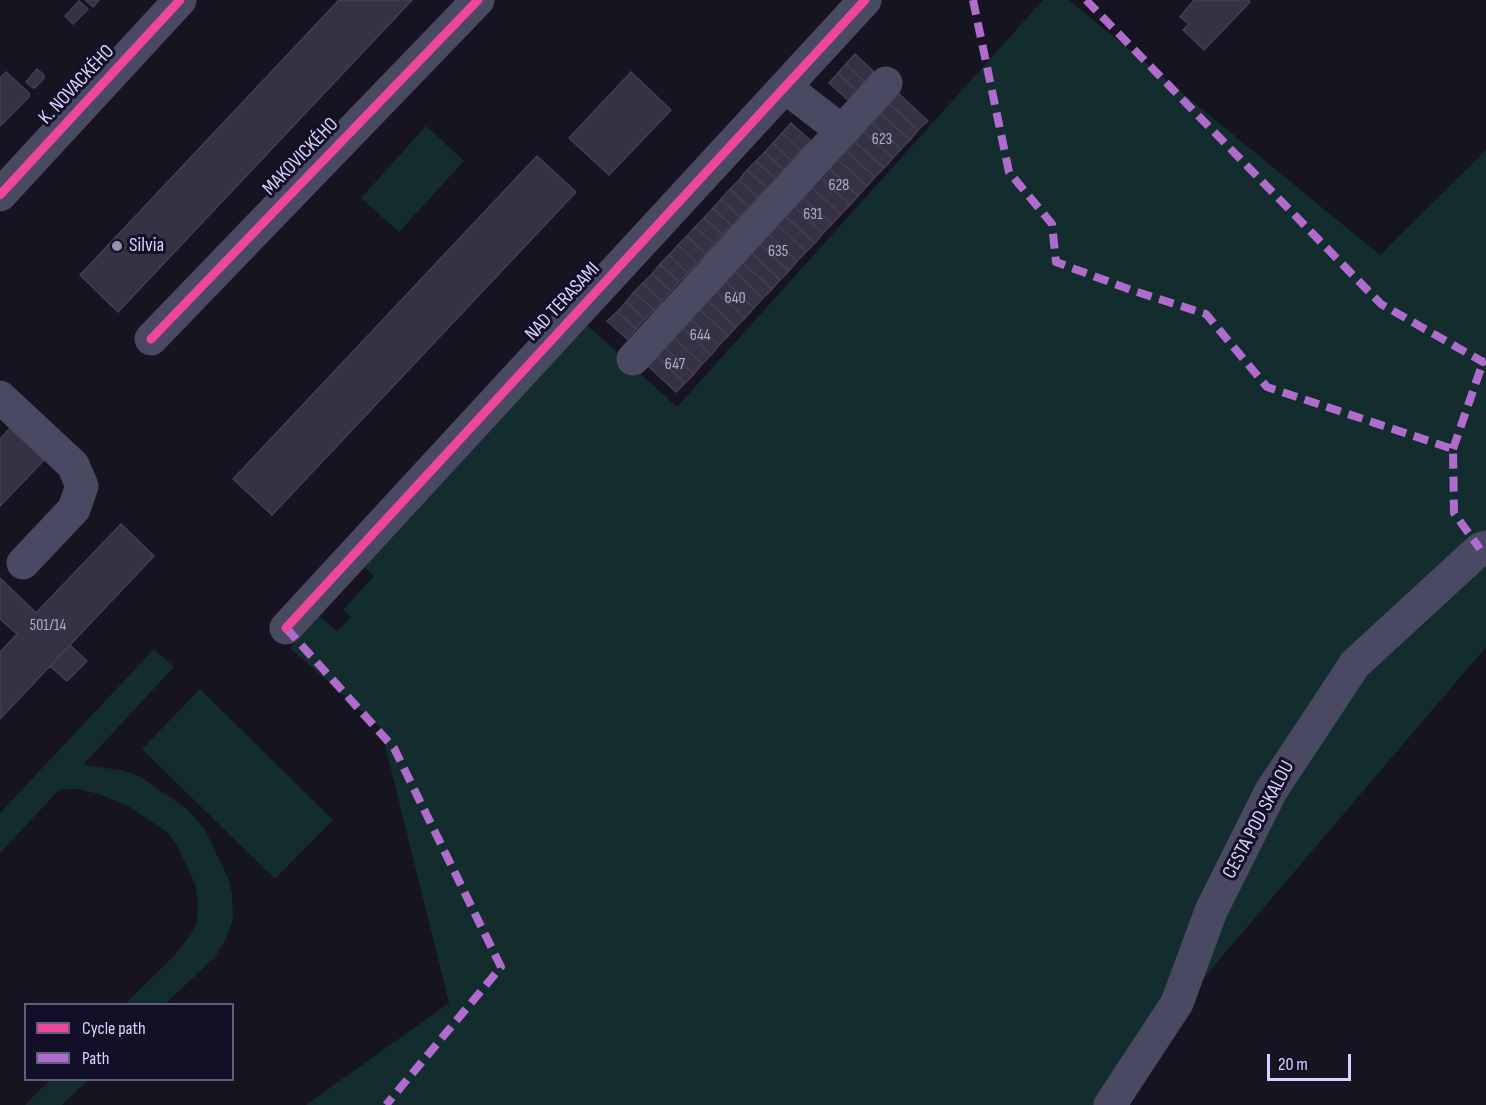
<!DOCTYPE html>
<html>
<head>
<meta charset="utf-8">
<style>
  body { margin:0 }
  #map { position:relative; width:1486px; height:1105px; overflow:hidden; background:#161421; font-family:"Sofia Sans Condensed",sans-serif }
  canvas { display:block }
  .legend { position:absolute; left:24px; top:1003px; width:210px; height:78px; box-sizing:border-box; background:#130f26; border:2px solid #625e7d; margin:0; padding:8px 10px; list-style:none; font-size:18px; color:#d9d4ff }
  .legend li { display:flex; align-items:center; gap:12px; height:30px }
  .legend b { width:30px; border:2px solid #625e7d }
  .scale { position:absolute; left:1267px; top:1054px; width:84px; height:27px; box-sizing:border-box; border:3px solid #d9d4ff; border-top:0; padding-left:8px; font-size:18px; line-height:21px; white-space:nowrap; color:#d9d4ff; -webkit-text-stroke:4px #130f26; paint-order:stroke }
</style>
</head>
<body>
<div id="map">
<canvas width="1486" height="1105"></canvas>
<ul class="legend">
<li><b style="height:8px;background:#ed469a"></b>Cycle path</li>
<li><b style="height:8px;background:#b06ccc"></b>Path</li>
</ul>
<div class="scale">20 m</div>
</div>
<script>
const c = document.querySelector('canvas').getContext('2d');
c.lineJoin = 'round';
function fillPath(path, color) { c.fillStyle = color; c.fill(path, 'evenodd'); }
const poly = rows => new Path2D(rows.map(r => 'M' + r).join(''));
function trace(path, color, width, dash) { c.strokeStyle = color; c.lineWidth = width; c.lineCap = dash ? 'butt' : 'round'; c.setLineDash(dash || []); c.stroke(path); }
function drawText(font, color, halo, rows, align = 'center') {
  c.font = font + ' "Sofia Sans Condensed",sans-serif'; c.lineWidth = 6; c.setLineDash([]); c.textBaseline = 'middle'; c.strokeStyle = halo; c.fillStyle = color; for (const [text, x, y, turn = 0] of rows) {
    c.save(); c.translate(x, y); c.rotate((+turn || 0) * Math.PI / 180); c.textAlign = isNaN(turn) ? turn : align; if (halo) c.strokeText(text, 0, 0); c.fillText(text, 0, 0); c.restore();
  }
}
fillPath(poly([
  [1043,0,1069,0,1380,255,1486,150,1486,647,1208,973,1115,1105,306,1105,449,1003,382,733,384,731,290,648,319,616,337,631,351,617,343,610,374,576,359,562,584,322,677,407],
  [426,126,464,161,399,232,361,198],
  [154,649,174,667,83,765,121,770,139,776,186,808,204,828,228,878,232,894,233,919,225,941,215,957,165,1004,125,1004,174,956,192,933,197,922,198,901,195,884,177,845,167,832,128,806,102,795,79,789,69,789,59,790,0,853,0,813],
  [200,689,333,820,275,879,142,749],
  [50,1080,88,1080,62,1105,25,1105]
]), '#132c2d');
const building = poly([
  [85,0,99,0,93,7,85,0],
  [339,0,412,0,118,312,80,275,339,0],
  [1194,0,1248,0,1250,2,1204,50,1183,30,1189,24,1180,17,1194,0],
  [79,1,88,9,73,24,65,16,79,1],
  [855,54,874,72,865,82,846,64,855,54],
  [846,64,865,82,857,91,838,73,846,64],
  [37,69,44,75,44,78,35,88,32,87,26,82,37,69],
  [6,72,29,93,29,97,0,126,0,78,6,72],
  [631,72,671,110,609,175,569,138,631,72],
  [838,73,857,91,848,100,829,83,838,73],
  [898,93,928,121,918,130,889,103,898,93],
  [889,103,918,130,910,140,880,113,889,103],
  [880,113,910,140,901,149,871,122,880,113],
  [871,122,901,149,893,158,863,131,871,122],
  [791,123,811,141,801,151,782,133,791,123],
  [863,131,893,158,884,168,854,141,863,131],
  [782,133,801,151,792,161,773,143,782,133],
  [854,141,884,168,875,177,845,150,854,141],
  [773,143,792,161,784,170,765,152,773,143],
  [845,150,875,177,867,186,837,159,845,150],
  [765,152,784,170,776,179,756,161,765,152],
  [537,156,576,192,272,515,233,479,537,156],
  [837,159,867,186,858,196,829,168,837,159],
  [756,161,776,179,767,188,747,170,756,161],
  [829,168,858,196,850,205,820,177,829,168],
  [747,170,767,188,758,197,739,180,747,170],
  [820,177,850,205,841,214,811,187,820,177],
  [739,180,758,197,749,207,730,189,739,180],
  [811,187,841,214,832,224,802,197,811,187],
  [730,189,749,207,740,217,721,199,730,189],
  [802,197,832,224,823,233,794,206,802,197],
  [721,199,740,217,732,226,713,208,721,199],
  [794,206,823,233,815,243,785,216,794,206],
  [713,208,732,226,723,235,704,218,713,208],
  [785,216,815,243,806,252,777,224,785,216],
  [704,218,723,235,715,244,695,227,704,218],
  [777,224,806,252,797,261,768,234,777,224],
  [695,227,715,244,706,254,687,236,695,227],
  [768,234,797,261,789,271,759,243,768,234],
  [687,236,706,254,697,263,678,245,687,236],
  [759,243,789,271,780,280,751,252,759,243],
  [678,245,697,263,688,273,669,255,678,245],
  [751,252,780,280,772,289,742,262,751,252],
  [669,255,688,273,679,282,660,264,669,255],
  [742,262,772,289,763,298,734,271,742,262],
  [660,264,679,282,671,291,652,274,660,264],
  [734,271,763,298,754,308,725,281,734,271],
  [652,274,671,291,662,301,643,283,652,274],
  [725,281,754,308,745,318,716,291,725,281],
  [643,283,662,301,654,310,634,292,643,283],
  [716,291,745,318,736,327,707,300,716,291],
  [634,292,654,310,645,319,626,302,634,292],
  [707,300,736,327,728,336,699,309,707,300],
  [626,302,645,319,636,329,617,312,626,302],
  [699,309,728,336,719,345,690,319,699,309],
  [617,312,636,329,627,339,607,321,617,312],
  [690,319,719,345,711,355,682,327,690,319],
  [682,327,711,355,702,364,673,337,682,327],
  [673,337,702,364,694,374,664,347,673,337],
  [664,347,694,374,685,383,656,356,664,347],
  [656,356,685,383,676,392,647,365,656,356],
  [14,424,48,456,0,506,0,439,14,424],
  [121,524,154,556,0,719,0,652,17,634,0,619,0,578,36,613,121,524],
  [70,645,87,661,67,681,50,666,70,645]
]);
fillPath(building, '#343243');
trace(building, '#433f54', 1.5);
trace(poly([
  [785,87,842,131],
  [0,195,180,0],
  [151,339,478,0],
  [633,359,886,83],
  [0,397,73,465,82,486,74,509,23,563],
  [286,628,865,0],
  [1110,1105,1177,1003,1211,911,1271,791,1355,664,1480,549,1486,547]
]), '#4a4962', 33);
trace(poly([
  [973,0,1009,172,1052,224,1056,262,1134,291,1206,314,1267,387,1453,449,1454,513,1480,549],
  [1086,0,1381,304,1483,362,1486,361],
  [1453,449,1483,362],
  [286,628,394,748,501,967,386,1105]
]), '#b06ccc', 8, [15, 8]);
trace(poly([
  [0,195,180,0],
  [151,339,478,0],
  [286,628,865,0]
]), '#ed469a', 9);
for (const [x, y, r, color] of [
  [117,246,6,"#9591b1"]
]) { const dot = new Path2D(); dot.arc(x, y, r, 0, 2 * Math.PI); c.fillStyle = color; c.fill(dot); trace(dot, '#130f26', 2); }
drawText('16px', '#b0acd0', null, [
  ["623",882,140],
  ["628",839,186],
  ["631",813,215],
  ["635",778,252],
  ["640",735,299],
  ["644",700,336],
  ["647",675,365],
  ["501/14",48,626]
]);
drawText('20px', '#d9d4ff', '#130f26', [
  ["K. NOVACKÉHO",77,85,-47],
  ["MAKOVICKÉHO",301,157,-46],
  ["NAD TERASAMI",563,302,-47],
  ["CESTA POD SKALOU",1259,820,-62]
]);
drawText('20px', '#d9d4ff', '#130f26', [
  ["Silvia",129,246]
], 'left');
</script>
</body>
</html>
